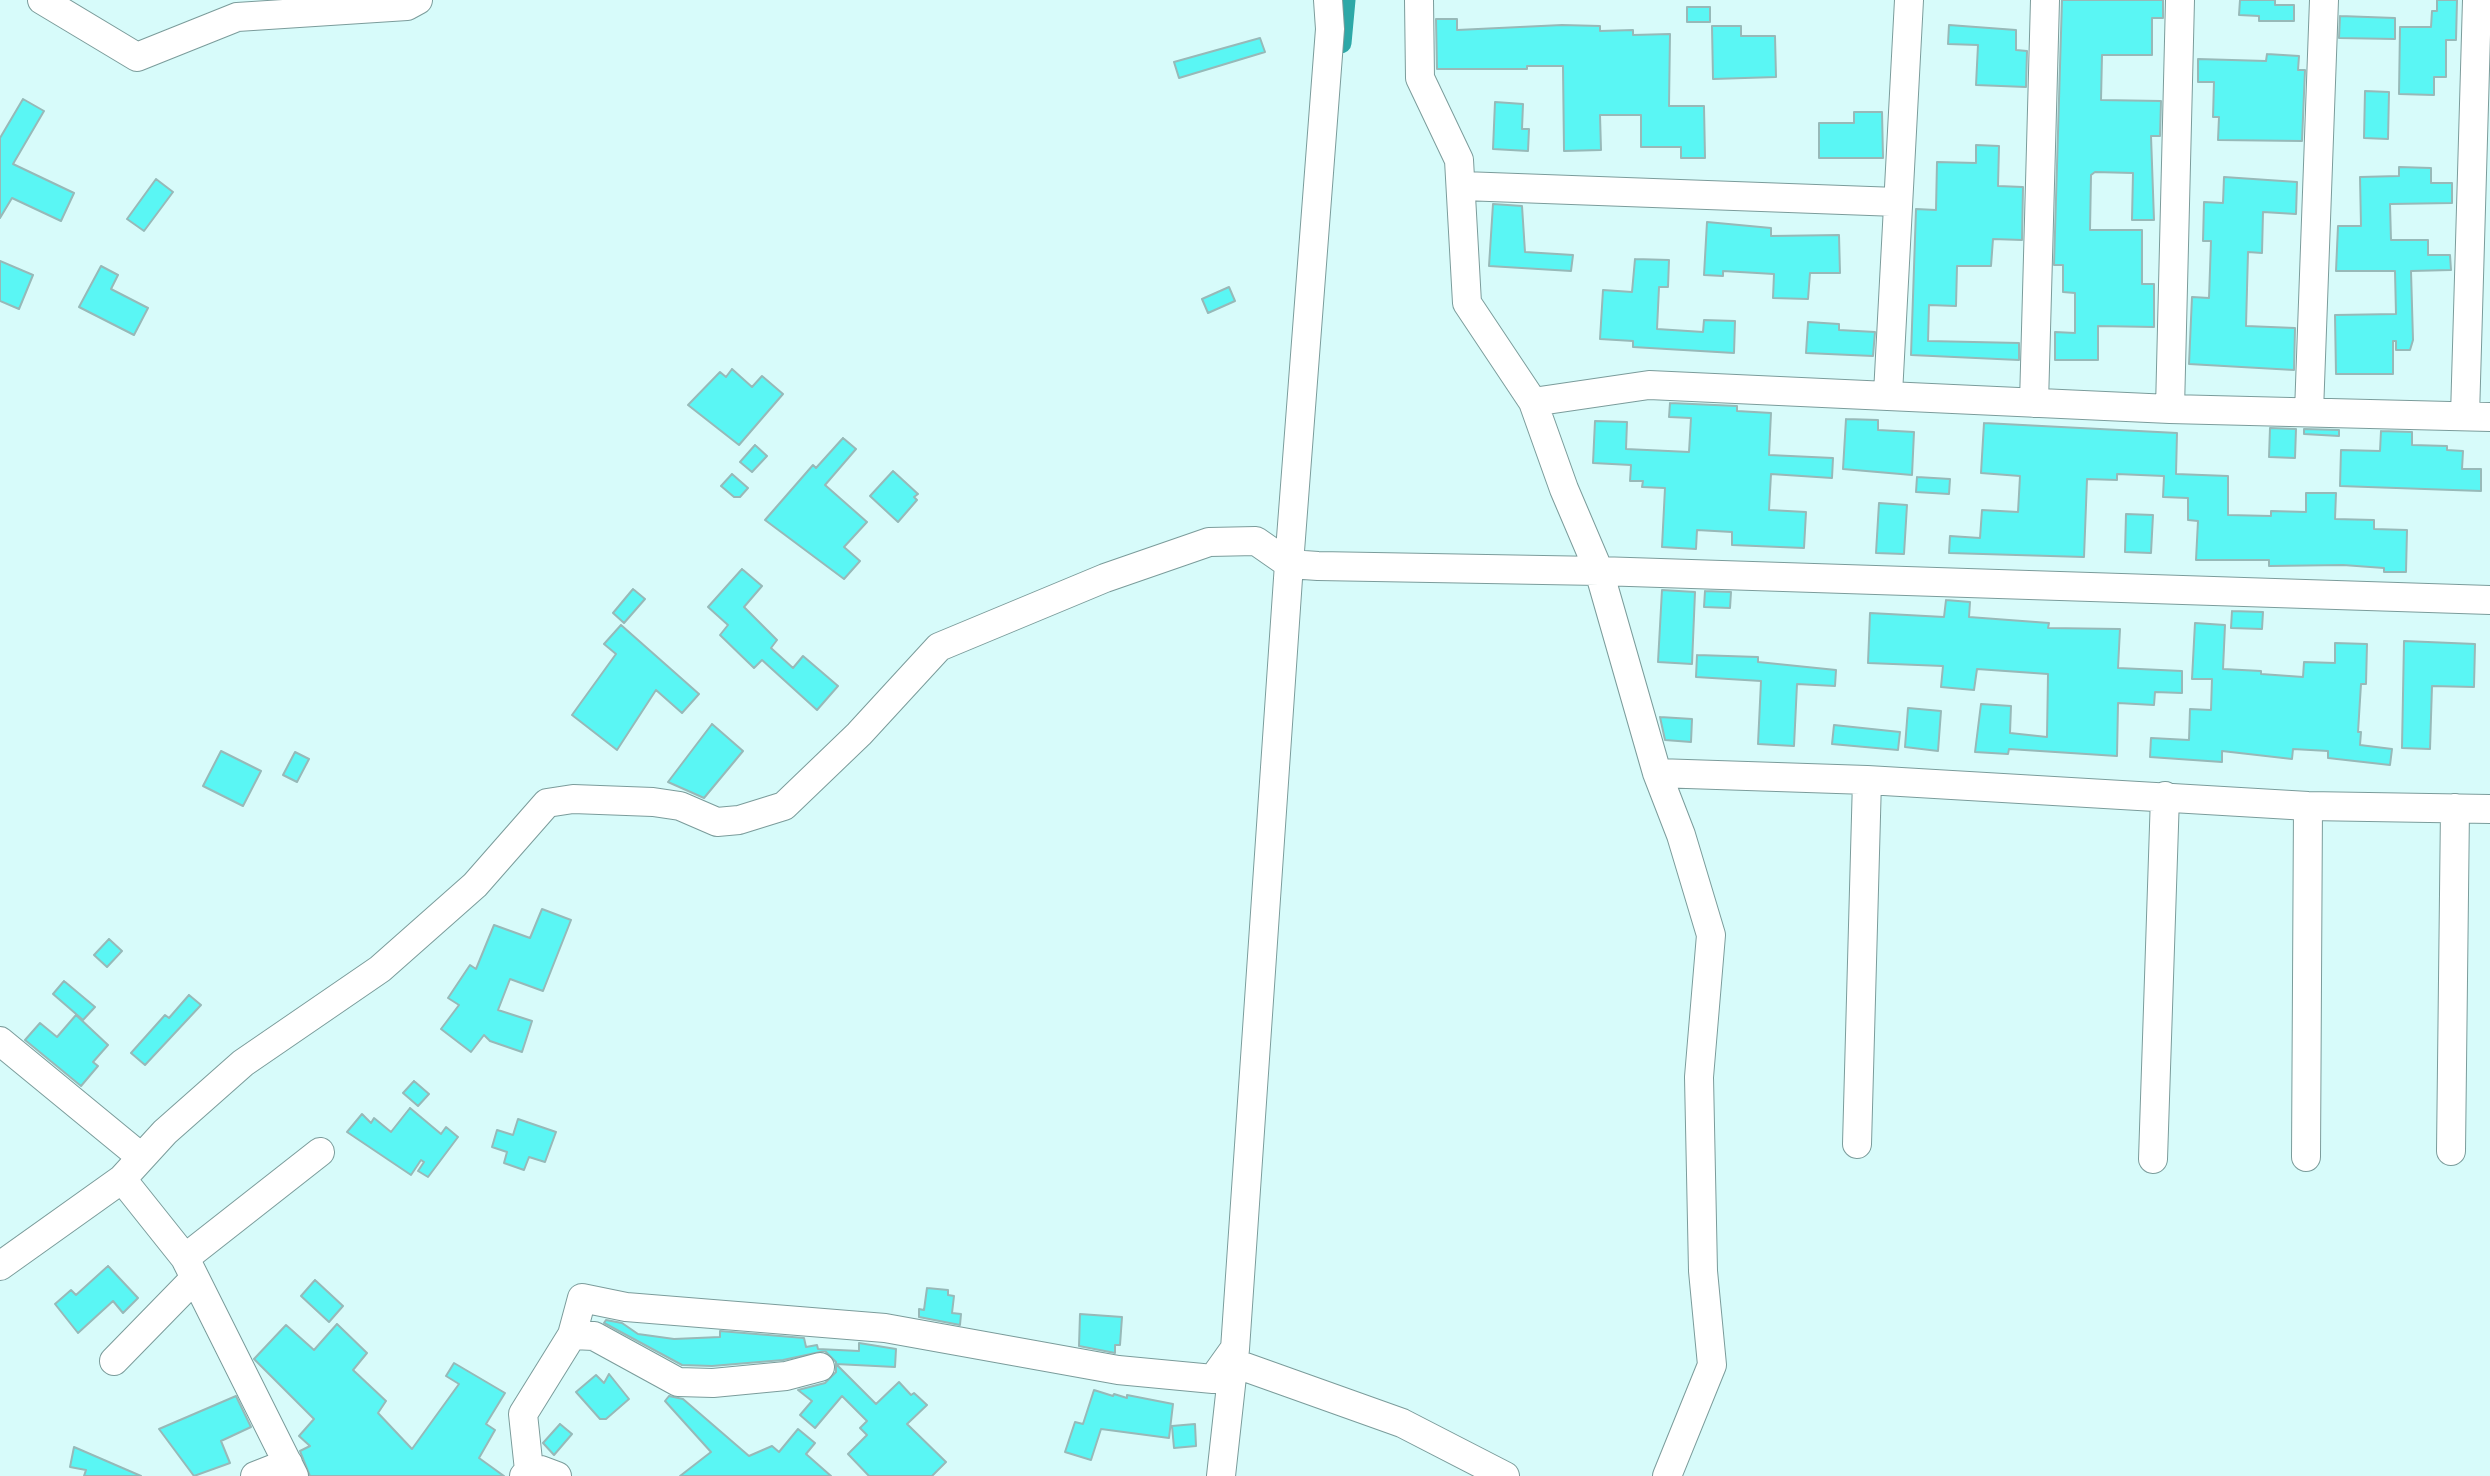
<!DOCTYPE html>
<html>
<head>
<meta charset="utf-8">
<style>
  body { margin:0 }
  canvas { display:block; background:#d7fbfa }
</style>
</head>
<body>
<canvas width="2490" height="1476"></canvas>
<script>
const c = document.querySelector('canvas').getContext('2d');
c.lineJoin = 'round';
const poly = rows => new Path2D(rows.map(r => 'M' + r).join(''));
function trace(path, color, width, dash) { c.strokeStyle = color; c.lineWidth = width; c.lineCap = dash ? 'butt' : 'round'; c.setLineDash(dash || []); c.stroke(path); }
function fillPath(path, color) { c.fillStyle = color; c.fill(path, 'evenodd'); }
trace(poly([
  [1341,43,1345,0]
]), '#2da8a7', 21);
const building = poly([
  [2062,0,2163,0,2163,18,2152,18,2152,55,2102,55,2101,100,2161,101,2160,136,2151,136,2154,220,2132,220,2133,173,2095,172,2091,175,2090,230,2142,230,2142,284,2154,284,2154,327,2098,326,2098,360,2055,360,2055,332,2075,333,2075,293,2063,292,2063,265,2054,265,2062,0],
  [2240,0,2275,0,2275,5,2294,5,2294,21,2259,21,2259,16,2239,15,2240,0],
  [2437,0,2457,0,2456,40,2446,40,2446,77,2434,77,2434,95,2399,94,2400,27,2431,27,2432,11,2437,11,2437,0],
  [1687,7,1710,7,1710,22,1687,22,1687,7],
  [2340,16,2395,18,2395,39,2339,38,2340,16],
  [1436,19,1457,19,1457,30,1562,25,1600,26,1600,31,1633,30,1633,35,1670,34,1669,106,1704,106,1705,158,1681,158,1681,147,1641,147,1641,115,1600,115,1601,150,1564,151,1563,66,1527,66,1527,69,1437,69,1436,19],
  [1949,25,2016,30,2016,50,2027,51,2026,87,1976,85,1978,45,1948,44,1949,25],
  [1712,26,1741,26,1741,36,1775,36,1776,77,1713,79,1712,26],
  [1260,38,1265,52,1179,78,1174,62,1260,38],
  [2267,54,2299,56,2298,70,2305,70,2302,141,2218,140,2219,117,2213,117,2214,82,2198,82,2198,59,2266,61,2267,54],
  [2365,91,2389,92,2388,139,2364,138,2365,91],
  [23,99,44,111,13,164,74,193,61,221,12,198,0,218,0,138,23,99],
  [1495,102,1523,104,1522,129,1529,129,1528,151,1493,149,1495,102],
  [1854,112,1882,112,1883,158,1819,158,1819,123,1854,123,1854,112],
  [1976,145,1999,146,1998,186,2023,187,2022,240,1993,239,1991,266,1957,266,1956,306,1929,305,1928,341,2019,343,2019,360,1911,355,1916,209,1936,210,1937,162,1976,163,1976,145],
  [2399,167,2431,168,2431,183,2452,183,2452,203,2390,204,2391,240,2428,240,2428,255,2450,255,2451,270,2411,271,2413,340,2410,350,2396,350,2396,341,2393,341,2393,374,2336,374,2335,315,2396,314,2395,271,2336,271,2338,226,2361,226,2360,177,2399,176,2399,167],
  [2224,177,2297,182,2296,214,2263,212,2262,253,2248,252,2246,326,2295,328,2294,370,2189,364,2192,297,2209,298,2211,241,2203,241,2204,202,2223,203,2224,177],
  [156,179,173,192,144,231,127,219,156,179],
  [1493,204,1522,206,1525,252,1573,255,1571,271,1489,266,1493,204],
  [1707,222,1771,228,1771,236,1839,235,1840,273,1810,273,1808,299,1773,298,1774,274,1723,271,1723,276,1704,275,1707,222],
  [1635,259,1669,260,1668,287,1659,287,1657,329,1703,332,1704,320,1735,321,1734,353,1633,347,1633,341,1600,339,1603,290,1632,292,1635,259],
  [0,261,33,275,19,309,0,301,0,261],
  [101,266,118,275,111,289,148,308,134,335,79,307,101,266],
  [1229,287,1235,301,1208,313,1202,299,1229,287],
  [1808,322,1839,324,1839,330,1875,332,1873,356,1806,353,1808,322],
  [732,369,752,387,762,376,783,394,739,445,688,405,720,372,726,377,732,369],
  [1670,403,1737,406,1737,411,1771,413,1769,455,1833,458,1832,478,1771,474,1769,510,1806,512,1804,548,1732,545,1732,532,1697,530,1696,549,1662,547,1665,488,1642,487,1643,481,1630,481,1631,465,1593,463,1595,421,1627,422,1626,449,1689,452,1691,418,1669,417,1670,403],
  [1846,419,1878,420,1878,430,1914,432,1912,475,1843,469,1846,419],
  [1984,423,2177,433,2176,474,2228,476,2228,515,2271,516,2271,511,2306,512,2306,493,2336,493,2335,519,2374,520,2374,529,2407,530,2406,572,2384,572,2384,568,2343,565,2269,566,2269,560,2196,560,2198,521,2188,520,2188,498,2163,497,2164,476,2117,474,2117,480,2087,479,2084,557,1949,553,1950,536,1980,538,1982,510,2018,512,2020,476,1981,473,1984,423],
  [2270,428,2296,429,2295,458,2269,457,2270,428],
  [2304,429,2339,430,2339,436,2304,434,2304,429],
  [2381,431,2412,432,2412,445,2447,446,2447,450,2463,451,2462,469,2481,469,2481,491,2340,486,2341,450,2380,451,2381,431],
  [843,438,856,449,825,485,867,522,844,547,860,561,844,579,765,520,813,465,816,468,843,438],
  [755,445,767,456,752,472,740,462,755,445],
  [893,471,918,494,914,497,917,500,898,522,870,496,893,471],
  [732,474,748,488,740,497,734,497,721,486,732,474],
  [1917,477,1950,479,1949,494,1916,492,1917,477],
  [1879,503,1907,505,1904,554,1876,553,1879,503],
  [2126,514,2153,515,2151,553,2125,552,2126,514],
  [742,569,762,586,744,607,777,640,771,648,793,668,803,656,838,686,817,710,762,660,754,668,720,635,728,625,708,607,742,569],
  [633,589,645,599,624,623,613,613,633,589],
  [1662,590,1695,592,1692,664,1658,662,1662,590],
  [1705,591,1731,592,1730,608,1704,607,1705,591],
  [1946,600,1970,602,1969,617,2049,623,2048,628,2120,629,2118,668,2182,671,2182,693,2155,692,2154,705,2118,703,2117,756,2009,749,2008,754,1975,752,1981,704,2011,706,2010,733,2047,737,2048,674,1977,669,1974,690,1941,687,1943,666,1868,663,1870,613,1944,617,1946,600],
  [2232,611,2263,612,2262,629,2231,628,2232,611],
  [2195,623,2225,625,2223,669,2261,671,2261,674,2303,677,2304,662,2335,663,2335,643,2367,644,2366,684,2361,684,2358,732,2361,732,2360,745,2392,749,2390,765,2328,758,2328,751,2293,749,2292,759,2222,751,2222,762,2150,757,2151,738,2189,740,2190,709,2211,710,2212,679,2192,679,2195,623],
  [621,625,699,694,682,713,656,690,617,750,572,715,616,654,604,644,621,625],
  [2404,641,2475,644,2474,687,2432,686,2430,749,2402,748,2404,641],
  [1697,655,1758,657,1758,662,1836,670,1835,686,1797,684,1794,746,1758,744,1761,681,1696,677,1697,655],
  [1908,708,1941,711,1938,751,1905,747,1908,708],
  [1660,717,1692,719,1691,742,1665,740,1660,717],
  [712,724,743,751,704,798,668,782,712,724],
  [1834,725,1900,732,1898,750,1832,744,1834,725],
  [221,751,261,771,243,806,203,786,221,751],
  [295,752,309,759,297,782,283,775,295,752],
  [542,909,571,920,543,991,510,979,498,1010,532,1021,522,1052,490,1041,484,1035,471,1052,441,1029,459,1005,448,998,470,965,476,969,494,925,530,938,542,909],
  [109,939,122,951,107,967,94,955,109,939],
  [64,981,95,1007,83,1020,53,994,64,981],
  [189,995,201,1005,145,1065,131,1053,165,1015,169,1018,189,995],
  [76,1015,108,1045,93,1062,98,1066,81,1086,25,1040,40,1023,57,1037,76,1015],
  [414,1081,429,1094,418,1106,403,1093,414,1081],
  [410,1108,441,1134,446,1127,458,1137,428,1177,418,1171,424,1162,421,1160,411,1175,347,1132,362,1114,371,1123,374,1118,391,1132,410,1108],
  [518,1119,556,1132,545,1162,529,1157,524,1170,504,1163,507,1152,492,1147,497,1130,513,1135,518,1119],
  [108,1266,138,1298,123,1313,113,1301,78,1333,55,1304,71,1290,76,1295,108,1266],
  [315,1280,343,1306,329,1322,301,1296,315,1280],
  [927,1288,948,1290,948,1295,954,1296,952,1313,961,1314,960,1325,919,1317,919,1309,924,1310,927,1288],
  [1080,1314,1122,1317,1120,1345,1115,1345,1115,1353,1079,1346,1080,1314],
  [606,1320,622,1323,638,1334,674,1339,720,1337,720,1331,804,1338,806,1347,817,1345,818,1349,859,1351,859,1343,896,1349,895,1367,836,1364,876,1404,899,1382,911,1395,914,1393,927,1405,907,1424,946,1462,932,1476,869,1476,848,1454,867,1435,860,1428,867,1421,842,1396,815,1428,800,1415,812,1401,798,1390,825,1383,836,1372,836,1362,825,1351,783,1360,712,1366,682,1365,604,1323,606,1320],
  [337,1324,367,1353,353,1370,386,1401,378,1413,412,1449,459,1384,446,1376,454,1363,505,1393,486,1424,495,1430,479,1458,504,1476,310,1476,300,1451,310,1446,299,1436,314,1419,254,1359,286,1325,314,1350,337,1324],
  [609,1374,629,1399,606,1419,600,1419,576,1392,596,1375,604,1383,609,1374],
  [1094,1390,1113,1396,1114,1394,1127,1398,1127,1395,1173,1404,1169,1438,1101,1429,1091,1460,1065,1452,1075,1422,1083,1424,1094,1390],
  [236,1396,251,1427,221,1441,230,1463,194,1476,159,1429,236,1396],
  [669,1396,683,1399,749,1456,772,1446,779,1452,798,1429,815,1443,806,1454,831,1476,680,1476,711,1452,665,1401,669,1396],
  [560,1424,572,1434,554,1455,543,1443,560,1424],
  [1195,1424,1196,1446,1174,1448,1172,1426,1195,1424],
  [74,1447,141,1476,84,1476,86,1470,70,1467,74,1447]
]);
fillPath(building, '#5af6f4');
trace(building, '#97b9b8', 2);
const minor = poly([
  [42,0,137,57,237,17,407,6,418,0],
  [1419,0,1420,78,1459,160,1467,303,1533,402,1564,489,1599,571,1657,773,1681,835,1711,935,1699,1077,1703,1271,1712,1365,1667,1476],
  [1463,186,1897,202],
  [1888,394,1909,0],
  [1533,402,1649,385,2170,409,2490,417],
  [2034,403,2045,0],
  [2170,409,2180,0],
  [2309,412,2324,0],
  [2465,416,2477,0],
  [1657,773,1867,780,2308,806,2490,809],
  [0,1041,141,1157],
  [1857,1144,1867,780],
  [2451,1151,2455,808],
  [2306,1157,2308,806],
  [2153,1159,2165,796],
  [122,1179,185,1258,294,1476],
  [185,1258,320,1152],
  [0,1266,122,1179,165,1132,243,1063,380,969,475,885,547,803,573,799,653,802,680,806,717,822,739,820,784,806,859,734,939,647,1105,578,1209,542,1256,541,1289,564,1318,566,1599,571,2490,600],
  [572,1335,594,1336,678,1382,713,1383,786,1376,820,1367],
  [114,1361,194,1279],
  [1245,1367,1402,1423,1505,1476],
  [529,1470,541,1470,557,1476],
  [255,1476,288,1463],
  [524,1476,529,1470,523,1414,572,1335,582,1298,626,1307,885,1328,1118,1370,1213,1379,1233,1351],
  [1221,1476,1235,1349,1289,564,1330,29,1328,0]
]);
trace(minor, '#7b9c9b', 30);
trace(minor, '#fff', 28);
</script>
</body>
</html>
